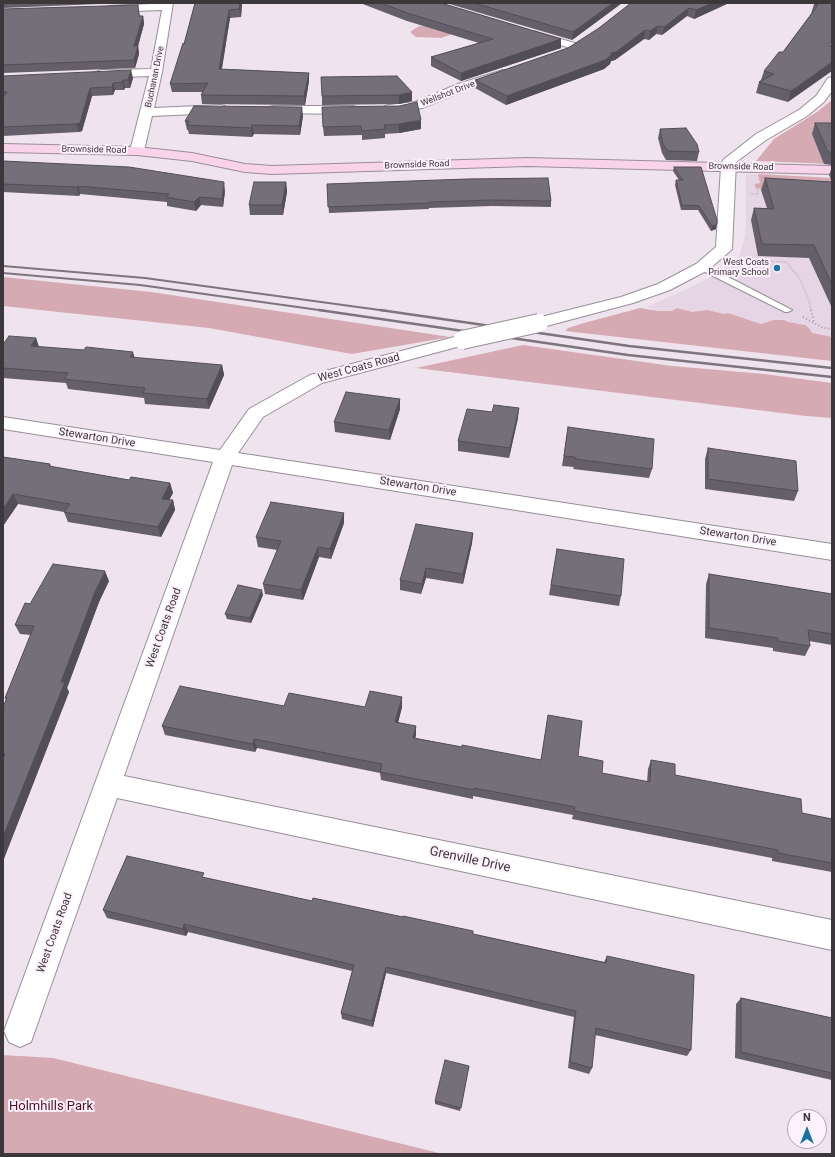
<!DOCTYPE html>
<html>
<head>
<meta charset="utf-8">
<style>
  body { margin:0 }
  #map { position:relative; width:835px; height:1157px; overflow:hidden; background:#efe3ee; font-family:Roboto,sans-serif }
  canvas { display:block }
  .frame { position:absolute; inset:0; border:4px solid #3c373b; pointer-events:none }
  .north { position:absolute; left:787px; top:1109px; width:40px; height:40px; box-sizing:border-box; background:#fdf1fc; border:1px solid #b0a7af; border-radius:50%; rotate:0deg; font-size:11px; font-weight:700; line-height:16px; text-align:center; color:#3c373b }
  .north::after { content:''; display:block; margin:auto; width:14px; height:18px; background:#1674a2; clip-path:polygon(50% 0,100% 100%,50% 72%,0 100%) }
</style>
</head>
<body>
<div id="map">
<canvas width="835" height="1157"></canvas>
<div class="frame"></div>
<div class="north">N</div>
</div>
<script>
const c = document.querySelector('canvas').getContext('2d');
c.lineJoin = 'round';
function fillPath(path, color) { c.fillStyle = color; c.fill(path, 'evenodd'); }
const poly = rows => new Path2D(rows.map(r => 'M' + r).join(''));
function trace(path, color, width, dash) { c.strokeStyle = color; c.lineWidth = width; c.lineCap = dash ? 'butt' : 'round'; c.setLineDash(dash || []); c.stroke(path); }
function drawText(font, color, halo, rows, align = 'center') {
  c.font = font + ' Roboto,sans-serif'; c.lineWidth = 4; c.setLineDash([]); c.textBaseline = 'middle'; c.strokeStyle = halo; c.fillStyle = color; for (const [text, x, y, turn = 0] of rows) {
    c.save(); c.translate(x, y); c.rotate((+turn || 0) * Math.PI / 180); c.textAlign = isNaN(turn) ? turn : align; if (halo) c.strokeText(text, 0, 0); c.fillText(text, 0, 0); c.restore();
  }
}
fillPath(poly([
  [746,174,832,178,832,347,764,338,646,307,678,293,707,279,739,257,744,240,746,229]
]), '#e6d5e5');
fillPath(poly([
  [419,26,433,27,459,32,441,38,416,37,410,32],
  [832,100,832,164,756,161,774,139,817,112],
  [758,174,832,178,832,191,755,188,755,184,760,183],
  [3,277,151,292,450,337,352,354,209,328,3,306],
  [640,308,659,311,672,311,677,308,692,312,707,310,724,314,728,313,761,324,774,320,784,320,788,322,805,325,810,329,812,333,832,337,832,361,565,331,568,328,584,323],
  [523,345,672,366,764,374,832,383,832,418,806,416,416,368],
  [3,1055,53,1058,443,1154,3,1154]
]), '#d5aab2');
const lane = poly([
  [699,265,705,265,792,310,788,312,785,312,699,269,699,265]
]);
const street = poly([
  [173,3,162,72,154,108,221,105,225,106,227,109,225,112,221,113,152,116,144,151,142,154,137,155,132,154,130,151,149,76,102,78,98,77,96,74,98,71,102,70,151,69,162,10,109,12,104,9,109,6,173,3],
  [533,31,578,44,580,46,578,48,574,49,529,36,527,34,529,32,533,31],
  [503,70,507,71,509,74,507,77,466,90,422,108,389,113,385,112,383,109,385,106,389,105,415,102,458,84,503,70],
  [832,77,832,91,824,102,807,116,766,140,736,162,732,249,729,252,708,270,670,290,633,303,539,328,533,327,531,323,533,319,621,297,658,284,696,264,716,247,721,167,723,160,756,134,799,110,816,96,828,78,832,77],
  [273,106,353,106,357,107,359,110,357,113,353,114,269,113,267,110,269,107,273,106],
  [462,335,468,336,471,340,468,344,322,383,263,417,238,453,832,544,832,560,232,465,124,776,832,920,832,950,117,798,31,1042,20,1047,9,1042,4,1031,213,462,3,429,3,417,220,450,249,409,310,375,462,335]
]);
const secondary = poly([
  [3,144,137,147,192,153,245,164,272,166,527,158,832,166,832,174,527,166,272,174,245,172,192,161,137,155,3,152,3,144]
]);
trace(lane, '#998e98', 2);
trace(street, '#998e98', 2);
trace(secondary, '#998e98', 2);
trace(poly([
  [750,194,758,194,757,189,764,189],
  [742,260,786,262,799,277,809,300,811,311]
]), '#a49aa3', 1.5, [0.5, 1.5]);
trace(poly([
  [811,310,814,323],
  [803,317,823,328,832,329]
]), '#a49aa3', 2, [1, 2.5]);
fillPath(lane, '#fff');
fillPath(street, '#fff');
fillPath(secondary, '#f9d3e9');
trace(poly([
  [3,266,145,278,387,311],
  [3,273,140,285,326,311]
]), '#7d757c', 2);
trace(poly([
  [319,310,628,355,832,377],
  [380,310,629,346,832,368]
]), '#7d757c', 2.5);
const streetBridge = poly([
  [462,340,539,323]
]);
trace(streetBridge, '#998e98', 20, []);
trace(streetBridge, '#fff', 18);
fillPath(poly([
  [3,3,123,3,3,8],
  [195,3,242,3,241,17,230,18,222,69,309,73,309,81,305,105,202,104,201,95,202,92,172,92,170,84,184,44],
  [360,3,441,3,561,39,561,48,461,81,431,66,431,57,479,43,407,21],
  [446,3,622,3,572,40],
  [631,3,729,3,694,19,687,16,662,35,656,34,649,40,644,39,615,60,611,61,610,64,604,69,506,105,475,88,475,80,568,48,599,28],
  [832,3,788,102,756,93,759,82,761,80,764,71,783,52,811,14,814,4],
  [3,9,139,12,140,16,143,16,144,24,138,46,139,54,135,68,3,73],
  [3,76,133,78,130,88,125,88,124,90,115,90,113,95,92,96,82,131,79,132,3,136],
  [412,92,412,101,399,104,322,105,322,96],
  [399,106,421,129,399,133,385,134,385,138,362,140,362,135,324,136,323,127],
  [303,116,300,135,254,134,252,137,189,134,188,130,187,130,185,121],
  [815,123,832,123,832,165,824,164,812,134],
  [660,129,699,152,697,161,666,160,662,153,658,138],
  [3,161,225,191,223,207,201,205,196,211,167,206,167,202,80,194,79,196,3,192],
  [674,167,716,229,711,231,698,210,681,210,675,185,676,180,679,180,673,171],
  [832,167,832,308,809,258,758,256,751,220,754,208,767,208,761,190,765,178,832,182,829,175],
  [286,182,287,192,283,215,250,215,249,205],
  [327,184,551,201,551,207,492,206,429,208,429,209,329,213],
  [36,338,39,347,135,358,222,365,224,375,209,409,145,404,144,398,68,389,66,383,3,378,3,343],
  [400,399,400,409,390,440,335,432,334,422],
  [518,418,509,458,458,451,458,441],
  [568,427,652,469,649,478,573,469,574,467,562,466],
  [708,448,798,491,794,501,705,489,705,459],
  [3,457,50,464,51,467,129,480,170,483,173,493,169,500,173,500,175,510,161,537,68,522,64,512,18,504,3,526],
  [344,513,344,523,331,559,319,557,303,600,265,594,263,584,277,550,258,547,256,537],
  [473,533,472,543,463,584,426,578,421,594,400,590,400,580],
  [557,549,621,596,619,606,549,595],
  [709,574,832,594,832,645,809,641,810,646,805,656,773,651,773,648,705,638,706,584],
  [109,581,99,602,67,688,69,692,3,861,3,707,6,700,5,698,31,635,20,634,15,625,30,604],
  [263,595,251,623,227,619,225,614],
  [284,706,365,707,402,707,398,722,416,735,415,738,462,747,541,760,548,715,578,756,602,773,647,782,648,769,651,760,675,775,802,813,832,819,832,872,772,861,772,858,572,819,573,815,473,796,473,799,381,780,380,773,257,748,255,752,165,735,162,726],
  [205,878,312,901,473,934,604,962,607,956,691,1050,687,1056,595,1035,592,1068,589,1074,568,1068,574,1017,386,973,373,1027,342,1019,341,1013,352,971,188,932,186,936,107,918,103,910],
  [741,998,832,1018,832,1080,735,1058,736,1004],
  [469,1066,460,1111,435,1104,435,1101]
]), '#655f69');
fillPath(poly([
  [240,3,242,3,241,17,239,9],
  [613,3,622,3,572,40,573,32],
  [713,3,729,3,694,19,696,10],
  [689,8,687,16,662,35,664,27],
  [229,10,230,18,220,78,219,69],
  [143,16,144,24,138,46,139,54,135,68,134,60,134,46],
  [658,26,656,34,649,40,650,31],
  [645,30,644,39,615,60,611,61,610,64,604,69,506,105,507,96,611,53],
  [561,39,561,48,461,81,461,73],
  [832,62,832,71,788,102,791,91],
  [131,70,133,78,130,88,128,80],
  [309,73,309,81,305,105,304,96],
  [123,80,125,88,124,90,122,82],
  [113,83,115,90,113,95,112,87],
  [90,88,92,96,82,131,79,132,76,124],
  [412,92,412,101,399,104,399,95],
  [302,107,303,116,300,135,299,126],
  [421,120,421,129,399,133,399,124],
  [252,125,254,134,252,137,251,128],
  [224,182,225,191,223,207,222,199],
  [286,182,287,192,283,215,282,205],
  [78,186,80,194,79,196,77,187],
  [199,197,201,205,196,211,194,202],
  [717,224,716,229,711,231,712,226],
  [36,338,39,348,31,346],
  [133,352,136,362,130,357],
  [222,365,224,375,209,409,207,399],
  [400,399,400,409,390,440,389,430],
  [519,408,518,418,509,458,510,448],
  [170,483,173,493,164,509,162,499],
  [13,494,18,504,3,526,3,509],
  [173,500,175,510,161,537,158,527],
  [344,513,344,523,331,559,330,549],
  [473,533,472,543,463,584,463,574],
  [318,547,319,557,303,600,301,590],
  [426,568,426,578,421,594,422,584],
  [105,571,109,581,99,602,67,688,69,692,3,861,3,837,95,592],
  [262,590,263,595,251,623,250,618],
  [402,697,402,707,396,731,395,722],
  [416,726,416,735,413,747,413,738],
  [254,739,257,748,255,752,253,744],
  [184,924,188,932,186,936,183,929],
  [386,967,386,973,373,1027,372,1021]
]), '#524e55');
const building = poly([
  [195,3,240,3,239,9,229,10,219,69,309,73,304,96,201,95,208,83,170,84,183,43,184,44,195,3],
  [381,3,441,3,561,39,461,73,431,57,493,39,407,13,381,3],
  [474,3,613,3,573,32,474,3],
  [631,3,713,3,696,10,689,8,664,27,658,26,650,31,645,30,616,52,611,53,611,55,605,60,507,96,475,80,568,48,599,28,631,3],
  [815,3,832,3,832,40,829,46,832,45,832,62,791,91,759,82,774,74,764,71,779,52,783,52,818,5,814,4,815,3],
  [138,5,139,16,143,16,134,46,138,46,134,60,3,65,3,9,138,5],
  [131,70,128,80,123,80,122,82,113,83,112,87,90,88,80,123,76,124,3,127,3,98,7,92,3,92,3,76,131,70],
  [397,76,412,92,399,95,322,96,321,77,397,76],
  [417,102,421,120,399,124,384,125,385,129,362,131,361,126,323,127,322,107,399,106,417,102],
  [194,106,302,107,299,126,252,125,251,128,187,125,189,121,185,121,194,106],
  [815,123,832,123,832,152,828,152,815,123],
  [686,128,697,144,699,152,668,151,663,144,660,129,686,128],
  [3,161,129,167,224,182,222,199,199,197,194,202,166,197,169,194,78,186,77,187,3,184,3,161],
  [674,167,701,167,717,220,717,224,712,226,699,206,682,205,676,180,683,180,674,167],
  [548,178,551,201,493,200,429,202,429,203,328,207,327,184,467,179,548,178],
  [765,178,832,182,832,285,814,245,762,244,754,208,774,209,765,178],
  [254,182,286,182,282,205,249,205,254,182],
  [9,336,36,338,31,346,84,350,86,347,133,352,130,357,222,365,207,399,143,393,145,388,64,379,68,373,3,368,3,343,4,343,9,336],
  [346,392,400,399,389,430,334,422,346,392],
  [494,405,519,408,510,448,458,441,467,409,492,412,494,405],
  [568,427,654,439,652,469,575,459,575,457,564,456,568,427],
  [708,448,796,461,798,491,708,479,708,448],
  [3,457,50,464,49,466,129,480,131,477,170,483,162,499,173,500,158,527,64,512,70,504,13,494,3,509,3,457],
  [271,502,344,513,330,549,318,547,301,590,263,584,281,541,256,537,271,502],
  [416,524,473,533,463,574,426,568,422,584,400,580,416,524],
  [557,549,624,559,621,596,551,585,557,549],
  [53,564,105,571,95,592,61,682,65,682,3,837,3,759,5,754,3,754,3,707,7,698,5,698,34,626,15,625,25,603,30,604,53,564],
  [709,574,832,594,832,634,808,630,810,646,778,641,778,638,709,628,709,574],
  [238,585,262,590,250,618,225,614,238,585],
  [180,686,284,706,289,693,365,707,370,691,402,697,395,722,416,726,413,738,462,747,462,745,541,760,548,715,582,721,578,756,603,761,602,773,650,782,651,760,675,764,675,775,801,799,802,813,832,819,832,863,778,853,778,850,574,811,575,807,474,788,474,790,380,772,382,764,254,739,253,744,162,726,180,686],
  [127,856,204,873,202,877,312,901,313,898,403,917,403,916,473,931,473,934,606,963,607,956,694,975,691,1050,596,1028,592,1068,570,1062,576,1011,386,967,372,1021,341,1013,354,965,184,924,183,929,103,910,127,856],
  [741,998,832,1018,832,1073,741,1052,741,998],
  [445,1060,469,1066,461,1108,435,1101,445,1060]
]);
fillPath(building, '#756f7a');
trace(building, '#524e55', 1);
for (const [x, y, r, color] of [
  [777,268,4,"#1674a2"]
]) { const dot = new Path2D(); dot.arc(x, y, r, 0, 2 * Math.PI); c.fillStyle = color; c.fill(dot); trace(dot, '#fdf1fc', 1.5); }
drawText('9px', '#3c373b', '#fdf1fc', [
  ["Buchanan Drive",155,77,-78],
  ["Wellshot Drive",448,94,-21],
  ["Brownside Road",94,150,1],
  ["Brownside Road",417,165,-2],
  ["Brownside Road",741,167,1]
]);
drawText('9px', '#3c373b', '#fdf1fc', [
  ["West Coats",769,263],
  ["Primary School",769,273]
], 'right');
drawText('11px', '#3c373b', '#fdf1fc', [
  ["West Coats Road",359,368,-15],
  ["Stewarton Drive",97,438,9],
  ["Stewarton Drive",418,487,9],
  ["Stewarton Drive",738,537,9],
  ["West Coats Road",164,628,-70],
  ["West Coats Road",55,933,-70]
]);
drawText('13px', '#3c373b', '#fdf1fc', [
  ["Grenville Drive",470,860,12]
]);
drawText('13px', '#521027', '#fdf1fc', [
  ["Holmhills Park",51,1107]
]);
</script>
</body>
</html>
